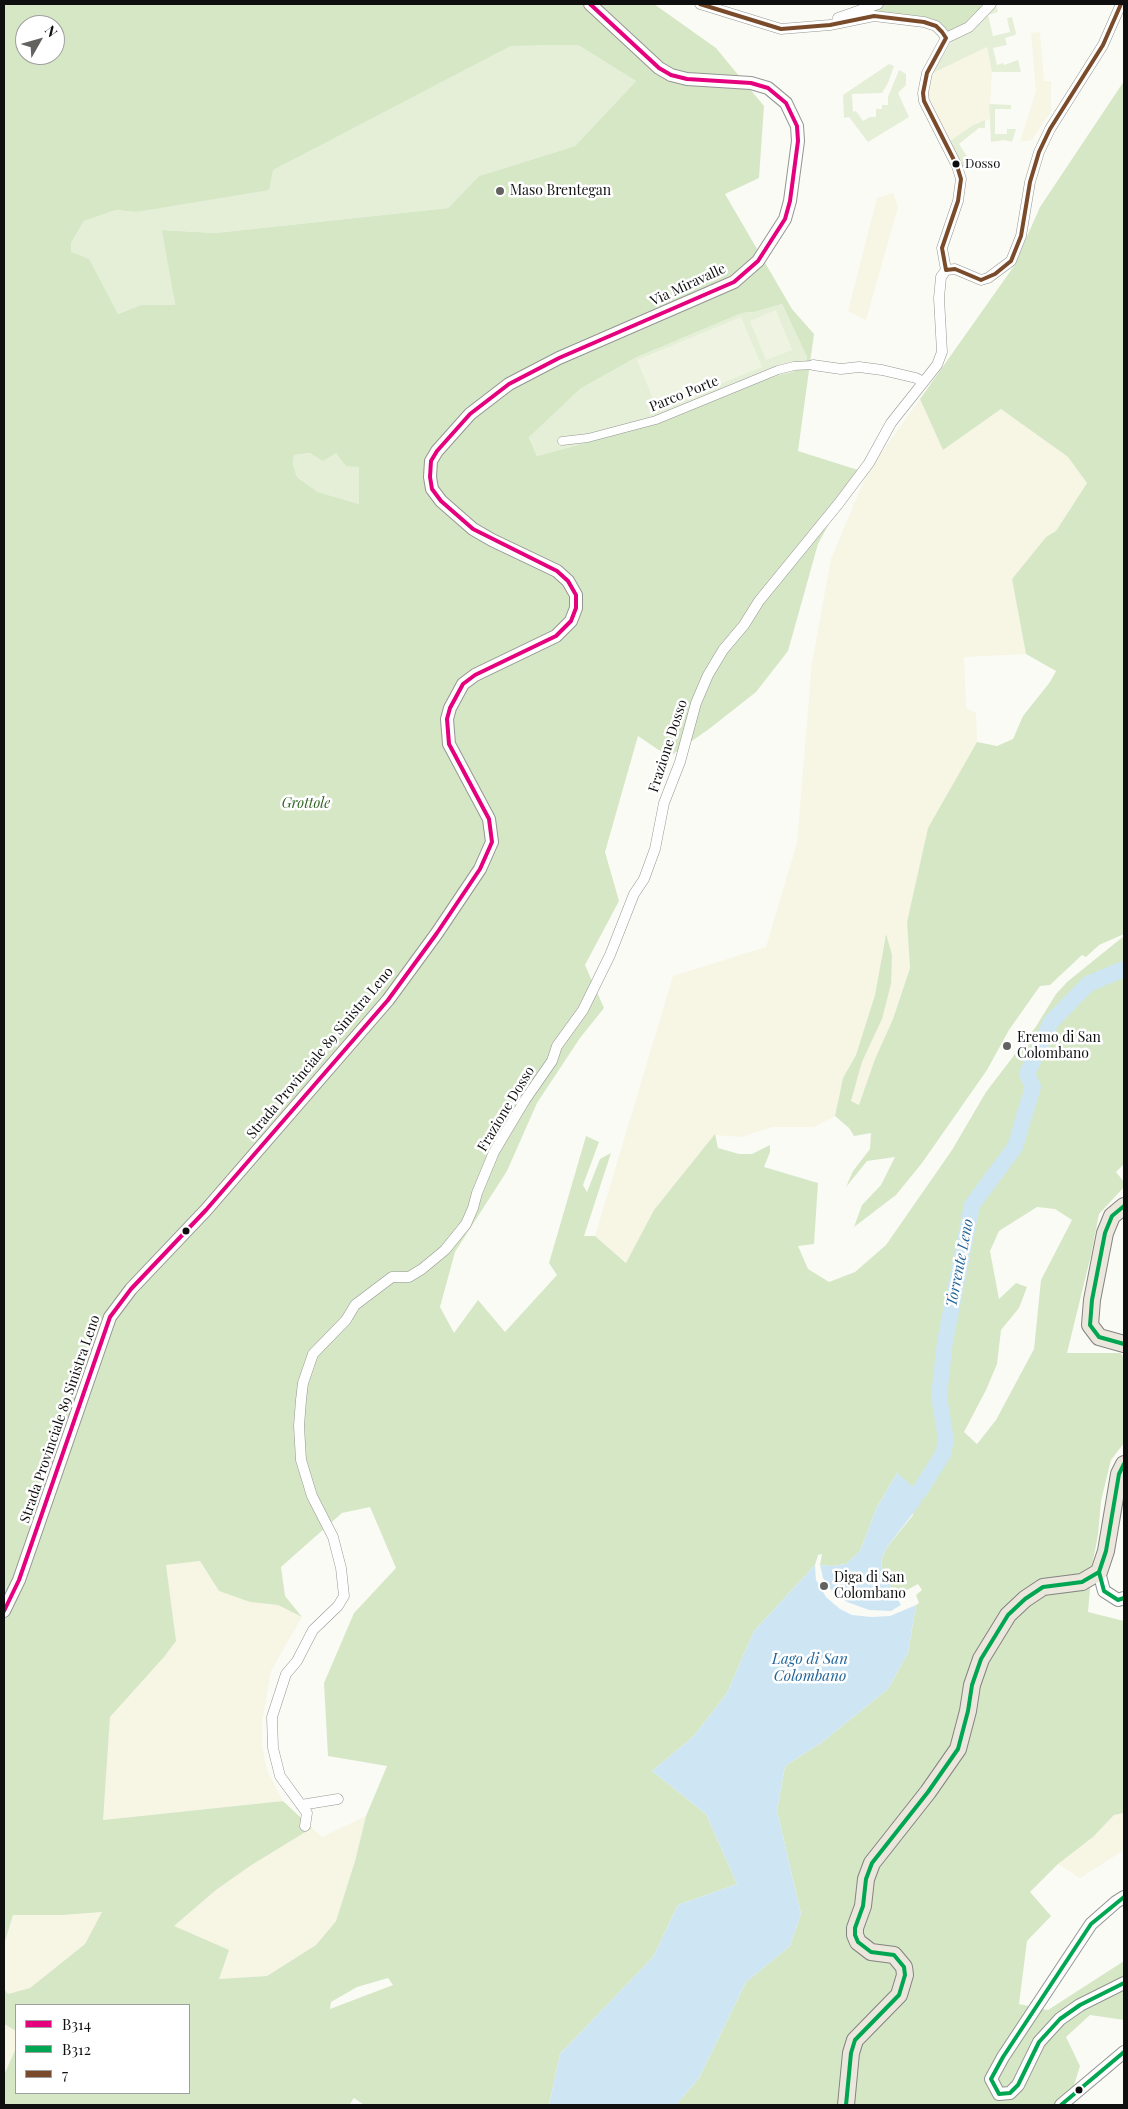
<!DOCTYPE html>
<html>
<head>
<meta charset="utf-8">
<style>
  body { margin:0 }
  #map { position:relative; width:1128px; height:2109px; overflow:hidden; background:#fbfbf6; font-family:"Playfair Display",serif }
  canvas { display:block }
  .frame { position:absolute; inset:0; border:5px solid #0f0f0f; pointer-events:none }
  .legend { position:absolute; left:15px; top:2004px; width:175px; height:90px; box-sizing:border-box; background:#fff; border:1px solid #9f9f9f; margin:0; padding:6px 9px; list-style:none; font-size:15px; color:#0f0f0f }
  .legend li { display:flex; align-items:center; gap:10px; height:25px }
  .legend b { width:25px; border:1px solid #9f9f9f }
  .north { position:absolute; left:15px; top:15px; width:50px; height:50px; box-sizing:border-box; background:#fff; border:1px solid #9f9f9f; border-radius:50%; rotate:52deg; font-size:14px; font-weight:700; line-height:20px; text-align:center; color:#0f0f0f }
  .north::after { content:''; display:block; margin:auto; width:18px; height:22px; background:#626260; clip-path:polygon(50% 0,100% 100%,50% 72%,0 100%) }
</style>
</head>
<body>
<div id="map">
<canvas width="1128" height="2109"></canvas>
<div class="frame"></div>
<ul class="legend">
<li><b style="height:6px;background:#e5007d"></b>B314</li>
<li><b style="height:6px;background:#00a651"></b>B312</li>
<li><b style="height:6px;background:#7a4b2a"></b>7</li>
</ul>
<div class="north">N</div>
</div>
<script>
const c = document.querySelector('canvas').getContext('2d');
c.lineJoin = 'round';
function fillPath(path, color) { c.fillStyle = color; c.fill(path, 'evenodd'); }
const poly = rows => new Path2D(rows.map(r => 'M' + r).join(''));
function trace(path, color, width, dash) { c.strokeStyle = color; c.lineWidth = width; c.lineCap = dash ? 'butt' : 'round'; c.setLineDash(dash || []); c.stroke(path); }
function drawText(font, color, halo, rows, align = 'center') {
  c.font = font + ' "Playfair Display",serif'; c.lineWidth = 5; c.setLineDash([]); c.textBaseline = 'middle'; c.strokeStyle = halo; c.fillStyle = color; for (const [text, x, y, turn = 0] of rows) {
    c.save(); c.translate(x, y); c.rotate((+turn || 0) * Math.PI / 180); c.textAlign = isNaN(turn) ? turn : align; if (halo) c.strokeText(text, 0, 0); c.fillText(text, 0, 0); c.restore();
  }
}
fillPath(poly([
  [1040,32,1044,81,1051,81,1051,111,1032,140,1020,142,1036,91,1031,33],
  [987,47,992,72,989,120,978,122,950,141,929,101,928,92,931,74],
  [893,193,898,207,866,320,848,311,877,198],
  [920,399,943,450,1001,409,1068,457,1087,483,1056,531,1046,537,1012,579,1026,654,964,657,966,708,976,713,977,742,928,829,907,922,910,968,893,1019,875,1059,860,1105,851,1101,862,1062,882,1019,885,936,875,995,856,1055,843,1078,835,1116,814,1127,772,1127,741,1137,715,1135,654,1210,627,1263,595,1236,673,976,766,947,797,843,812,663,831,559,867,473],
  [200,1561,219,1591,250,1602,278,1605,302,1617,271,1671,262,1723,262,1746,267,1770,283,1801,102,1820,110,1717,164,1657,175,1641,166,1565],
  [1124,1813,1124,1850,1080,1878,1058,1864,1093,1837,1114,1815],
  [366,1816,355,1861,336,1921,316,1945,267,1976,219,1979,174,1926,216,1890,250,1866,312,1828,322,1837],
  [103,1912,85,1944,30,1988,8,1994,4,1990,4,1945,13,1915,63,1915],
  [4,2024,16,2031,16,2048,4,2075]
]), '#f7f5e3');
fillPath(poly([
  [994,4,996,5,998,12,988,15,993,36,1010,32,1007,18,1012,17,1016,33,1015,35,1005,38,1007,45,993,48,997,65,1003,63,1004,65,1018,60,1021,72,992,72,987,47,931,74,952,40],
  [578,45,636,81,575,146,479,176,448,208,215,233,163,230,175,306,141,305,118,314,113,305,71,252,71,243,84,221,116,210,136,212,272,170,511,46],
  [889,64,894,66,888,83,882,93,852,94,853,112,856,111,863,121,870,117,876,117,876,109,882,109,882,105,888,105,888,97,899,70,906,74,906,85,898,93,909,117,868,142,849,117,844,118,843,95],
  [989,104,1011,105,1011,109,995,109,995,134,1007,134,1007,129,1016,129,1012,142,1004,140,991,142],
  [985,120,985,128,979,128,959,144,968,158,971,159,964,170,950,141,973,125],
  [782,304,807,357,804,370,762,380,655,424,537,456,529,436,580,389,637,357,742,313,754,312],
  [310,453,336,453,359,466,359,504,318,492,297,477,293,464,294,455]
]), '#e5efd7');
fillPath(poly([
  [4,4,654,4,716,48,764,106,759,178,725,194,792,309,814,334,798,451,858,470,818,544,788,651,756,692,709,729,669,757,638,736,605,852,619,901,585,965,604,1008,580,1038,537,1103,507,1171,455,1252,440,1307,454,1333,478,1300,505,1332,557,1275,549,1263,586,1136,599,1142,583,1185,587,1192,600,1159,611,1153,584,1236,595,1236,626,1263,654,1210,715,1134,718,1148,739,1154,752,1154,770,1145,770,1152,764,1167,818,1183,814,1244,798,1246,808,1269,829,1282,855,1272,886,1245,952,1150,986,1092,1035,1028,1056,994,1067,982,1124,936,1124,1164,1116,1172,1124,1182,1124,1187,1099,1214,1091,1255,1067,1353,1120,1353,1124,1357,1124,1443,1111,1460,1101,1501,1098,1535,1092,1566,1088,1612,1124,1621,1124,1813,1114,1815,1093,1837,1058,1864,1030,1892,1051,1916,1027,1941,1019,2004,1048,2010,1124,1961,1124,2020,1090,2015,1066,2037,1080,2066,1068,2105,676,2105,699,2078,746,1982,790,1946,801,1914,777,1811,785,1766,821,1743,888,1689,908,1653,916,1605,919,1603,916,1595,922,1590,918,1584,896,1596,882,1570,881,1560,887,1547,913,1515,907,1483,897,1473,876,1509,860,1551,846,1564,832,1566,820,1565,822,1554,818,1555,815,1565,754,1631,727,1693,694,1736,652,1771,706,1814,737,1884,678,1905,653,1957,560,2054,549,2105,364,2105,354,2098,349,2105,4,2105,4,2075,16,2048,16,2093,189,2093,189,2005,16,2005,16,2031,4,2024,4,1989,8,1994,30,1988,85,1944,102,1912,63,1915,13,1915,4,1945],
  [25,25,55,25,55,55,25,55],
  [578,45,636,81,575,146,479,176,448,208,215,233,162,230,175,305,141,305,118,314,89,259,71,252,71,243,84,221,116,210,136,212,269,190,273,170,511,46],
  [782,304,807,357,804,369,762,380,655,424,537,456,529,437,580,389,637,357,742,313,754,312],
  [310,453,323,461,336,453,346,466,359,467,359,504,318,492,297,477,293,464,294,455],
  [1037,1207,1055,1209,1072,1220,1041,1280,1034,1349,996,1420,977,1444,964,1432,986,1390,997,1364,1001,1330,1019,1308,1027,1287,1016,1283,999,1299,990,1251,999,1231],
  [370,1507,396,1568,354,1613,324,1683,328,1756,387,1766,366,1816,355,1861,336,1921,316,1945,267,1976,219,1979,229,1950,174,1926,216,1890,250,1866,312,1828,283,1801,103,1820,110,1717,164,1657,176,1641,166,1565,200,1561,219,1591,250,1602,278,1605,302,1617,285,1596,281,1567,342,1513],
  [388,1978,393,1985,330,2009,331,2002,357,1987],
  [884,4,986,4,968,23,949,32,940,22,923,17,852,14],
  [1124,81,1124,934,1099,945,1086,957,1082,955,1050,985,1040,986,1009,1030,987,1070,922,1163,896,1195,854,1227,862,1205,881,1185,895,1157,867,1161,846,1187,853,1171,870,1149,871,1133,854,1136,849,1128,835,1116,843,1078,856,1055,875,995,886,934,892,955,891,984,882,1019,862,1062,851,1101,859,1105,875,1059,893,1019,910,968,907,922,928,828,977,742,997,746,1013,739,1023,716,1050,682,1056,671,1026,654,1012,579,1046,537,1056,531,1087,483,1068,457,1001,409,943,450,920,399,1014,266,1040,207]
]), '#d6e7c6');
fillPath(poly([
  [776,310,792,350,766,360,750,321],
  [741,317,762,367,657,409,637,360]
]), '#eef4e1');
fillPath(poly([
  [897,1473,919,1492,921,1503,887,1547,881,1560,882,1570,901,1605,891,1611,869,1610,847,1602,832,1591,823,1578,820,1565,832,1566,846,1564,860,1551,876,1509],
  [815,1565,816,1580,826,1597,840,1609,852,1615,872,1617,890,1616,916,1605,908,1653,888,1689,821,1743,785,1766,777,1811,801,1914,790,1946,746,1982,699,2078,676,2105,549,2105,560,2054,653,1957,678,1905,737,1884,706,1814,652,1771,694,1736,727,1693,754,1631]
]), '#cee6f3');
trace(poly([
  [919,1492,943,1454,946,1439,939,1396,945,1341,972,1205,1015,1147,1033,1087,1027,1074,1051,1022,1088,984,1124,969]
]), '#cee6f3', 16);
const pedestrian = poly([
  [562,441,588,438,656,420,778,370,794,366,813,365]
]);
const minor = poly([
  [700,4,781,29,830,25,874,16,924,22,936,26,942,32,946,38,927,73,923,93,924,101,957,166,961,179,958,201,942,248,946,270],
  [838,18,878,4],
  [946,38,969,27,991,4],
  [813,365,841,369,859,367,882,370,916,378,923,382],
  [301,1805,338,1799],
  [305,1826,307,1813,280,1776,273,1748,272,1717,286,1674,297,1661,313,1630,338,1606,344,1596,341,1568,333,1537,312,1496,301,1460,299,1426,301,1400,303,1383,313,1354,346,1320,355,1305,392,1277,409,1277,422,1269,445,1250,466,1224,473,1208,477,1193,494,1152,525,1100,552,1061,557,1046,583,1010,610,955,634,894,644,879,655,849,664,803,680,762,696,703,708,675,723,650,744,625,759,601,839,503,869,463,891,423,937,365,942,352,939,298,941,277,946,270,955,269,981,280,988,278,1011,261,1021,236,1030,182,1039,152,1050,129,1103,45,1121,4]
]);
const tertiary = poly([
  [1099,1572,1104,1591,1118,1600,1124,1598],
  [4,1611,19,1580,110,1317,131,1289,206,1210,388,1000,437,933,480,869,492,842,489,819,449,744,447,719,450,708,463,684,475,675,556,636,571,621,576,608,576,595,568,581,557,571,492,540,473,529,441,501,432,489,430,477,431,461,437,451,470,414,509,384,559,358,734,282,758,261,785,219,790,201,798,141,797,126,786,103,768,88,751,83,687,79,671,75,659,68,590,4],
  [1124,1897,1116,1902,1091,1924,1003,2057,991,2079,999,2094,1010,2093,1018,2085,1039,2042,1060,2019,1080,2005,1124,1983],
  [1061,2105,1124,2052]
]);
const primary = poly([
  [1124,1206,1112,1216,1105,1233,1092,1300,1090,1325,1099,1337,1124,1344],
  [846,2105,851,2053,855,2040,899,1995,905,1975,904,1967,894,1955,871,1952,858,1942,855,1935,855,1928,863,1906,866,1879,872,1863,928,1792,958,1749,968,1711,972,1685,981,1659,1008,1615,1025,1599,1043,1587,1082,1582,1099,1572,1106,1551,1119,1474,1124,1464]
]);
trace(pedestrian, '#959593', 9);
trace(minor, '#959593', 11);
trace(tertiary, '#959593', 14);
trace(primary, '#838380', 18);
trace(pedestrian, '#fefefe', 8);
trace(minor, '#fefefe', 10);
trace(tertiary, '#fefefe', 12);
trace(primary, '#ebe7dc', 16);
trace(poly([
  [4,1611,19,1580,110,1317,131,1289,206,1210,388,1000,437,933,480,869,492,842,489,819,449,744,447,719,450,708,463,684,475,675,556,636,571,621,576,608,576,595,568,581,557,571,473,529,441,501,432,489,430,477,431,461,437,451,470,414,509,384,559,358,734,282,758,261,785,219,790,201,798,141,797,126,786,103,768,88,751,83,687,79,671,75,659,68,590,4]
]), '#e5007d', 4);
trace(poly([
  [1124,1206,1112,1216,1105,1233,1092,1300,1090,1325,1099,1337,1124,1344],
  [1099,1572,1104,1591,1118,1600,1124,1598],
  [1124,1897,1091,1924,1003,2057,991,2079,999,2094,1010,2093,1018,2085,1039,2042,1060,2019,1080,2005,1124,1983],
  [846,2105,851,2053,855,2040,899,1995,905,1975,904,1967,894,1955,871,1952,858,1942,855,1935,855,1928,863,1906,866,1879,872,1863,928,1792,958,1749,968,1711,972,1685,981,1659,1008,1615,1025,1599,1043,1587,1082,1582,1099,1572,1106,1551,1119,1474,1124,1464],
  [1061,2105,1124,2052]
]), '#00a651', 4);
trace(poly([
  [700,4,781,29,830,25,874,16,924,22,936,26,942,32,946,38,927,73,923,93,924,101,957,166,961,179,958,201,942,248,946,270],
  [946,270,955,269,981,280,995,274,1011,261,1021,236,1030,182,1039,152,1050,129,1103,45,1121,4]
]), '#7a4b2a', 4);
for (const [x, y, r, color] of [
  [956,164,4.5,"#0f0f0f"],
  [500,191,5,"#626260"],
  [1007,1046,5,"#626260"],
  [186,1231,4.5,"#0f0f0f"],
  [824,1586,5,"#626260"],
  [1079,2090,4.5,"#0f0f0f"]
]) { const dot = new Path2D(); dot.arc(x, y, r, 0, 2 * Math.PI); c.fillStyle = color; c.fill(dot); trace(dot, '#fff', 2); }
drawText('13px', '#0f0f0f', '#fff', [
  ["Dosso",965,164]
], 'left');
drawText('14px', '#0f0f0f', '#fff', [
  ["Maso Brentegan",510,191],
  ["Eremo di San",1017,1038],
  ["Colombano",1017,1054],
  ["Diga di San",834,1578],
  ["Colombano",834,1594]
], 'left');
drawText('14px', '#0f0f0f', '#fff', [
  ["Via Miravalle",688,285,-25],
  ["Parco Porte",684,394,-22],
  ["Frazione Dosso",668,746,-72],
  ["Strada Provinciale 89 Sinistra Leno",320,1053,-50],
  ["Frazione Dosso",506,1109,-59],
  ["Strada Provinciale 89 Sinistra Leno",60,1419,-71]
]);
drawText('italic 14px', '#316324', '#fff', [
  ["Grottole",306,804]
]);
drawText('italic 15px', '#216498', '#fff', [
  ["Torrente Leno",960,1263,-79],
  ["Lago di San",810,1659],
  ["Colombano",810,1676]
]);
</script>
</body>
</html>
